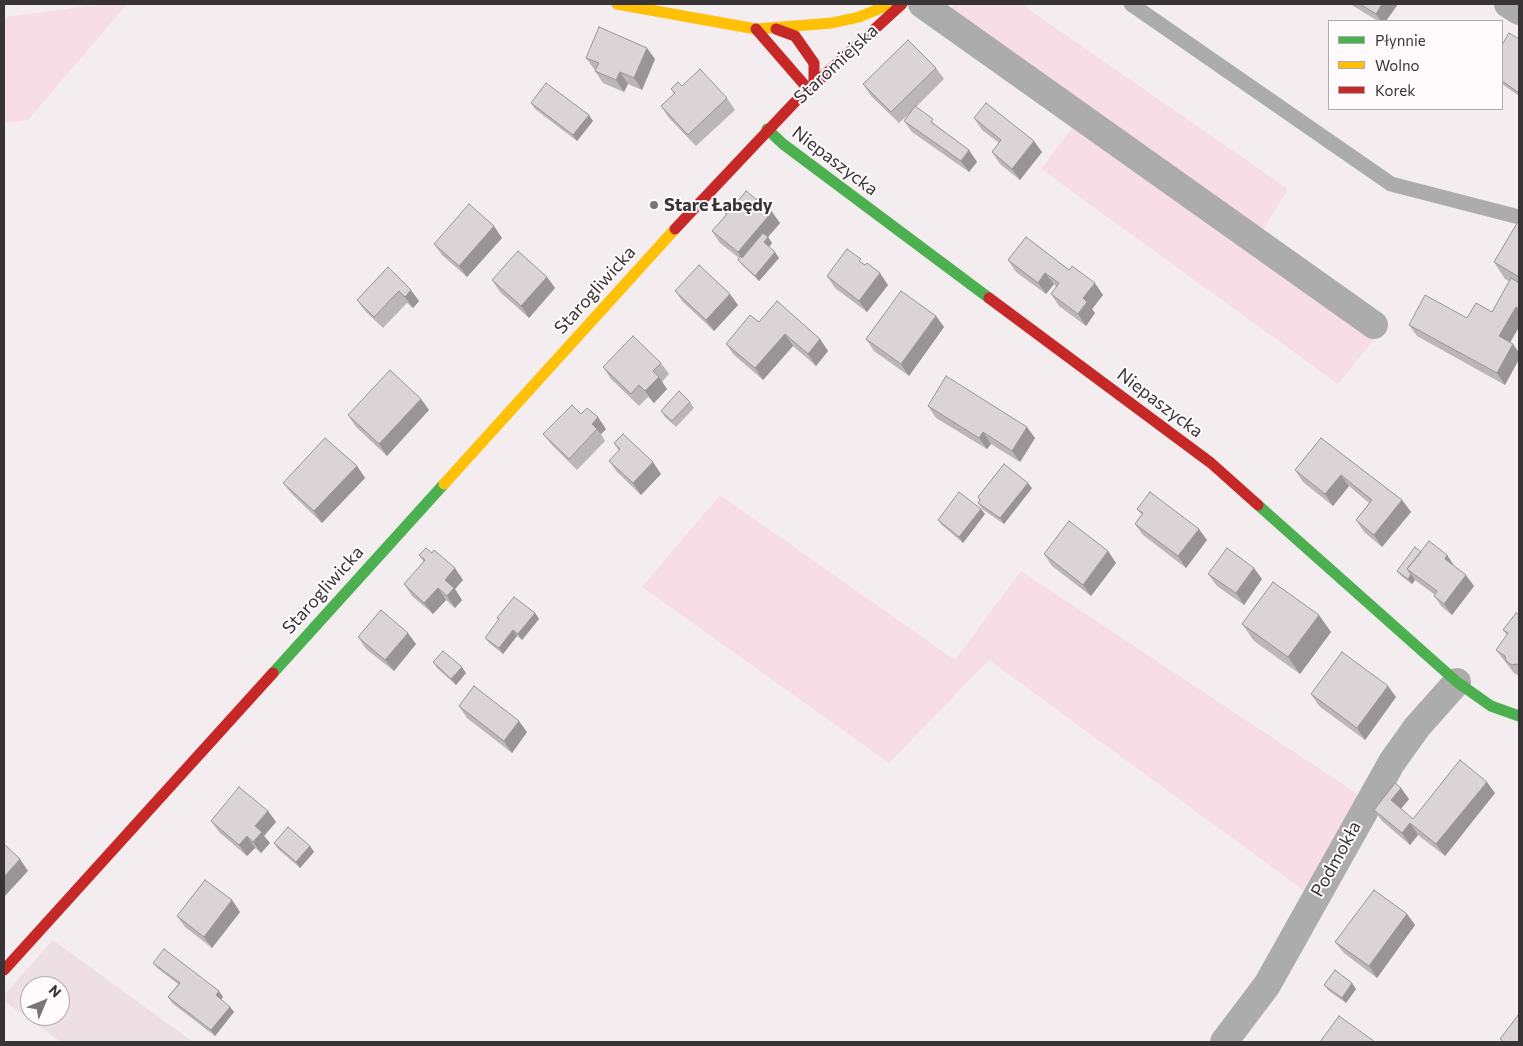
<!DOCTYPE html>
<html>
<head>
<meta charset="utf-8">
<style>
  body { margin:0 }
  #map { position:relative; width:1523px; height:1046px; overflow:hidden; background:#f4edef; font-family:Commissioner,sans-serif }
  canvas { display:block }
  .frame { position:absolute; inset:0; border:5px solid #383335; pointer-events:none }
  .legend { position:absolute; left:1328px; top:20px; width:175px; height:90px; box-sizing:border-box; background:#fffafb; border:1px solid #afaaac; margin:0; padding:6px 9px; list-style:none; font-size:15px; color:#383335 }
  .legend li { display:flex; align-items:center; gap:10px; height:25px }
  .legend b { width:25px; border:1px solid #afaaac }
  .north { position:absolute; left:20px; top:976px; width:50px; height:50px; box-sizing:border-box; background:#fffafb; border:1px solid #afaaac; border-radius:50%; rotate:45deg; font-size:14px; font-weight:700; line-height:20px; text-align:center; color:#383335 }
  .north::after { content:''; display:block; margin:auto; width:18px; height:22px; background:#7a7476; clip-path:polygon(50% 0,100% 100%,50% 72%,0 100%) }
</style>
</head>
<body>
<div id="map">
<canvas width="1523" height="1046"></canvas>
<div class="frame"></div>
<ul class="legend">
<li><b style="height:6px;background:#4caf50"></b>Płynnie</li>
<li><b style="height:6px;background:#ffc107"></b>Wolno</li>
<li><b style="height:6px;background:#c62828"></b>Korek</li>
</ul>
<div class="north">N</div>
</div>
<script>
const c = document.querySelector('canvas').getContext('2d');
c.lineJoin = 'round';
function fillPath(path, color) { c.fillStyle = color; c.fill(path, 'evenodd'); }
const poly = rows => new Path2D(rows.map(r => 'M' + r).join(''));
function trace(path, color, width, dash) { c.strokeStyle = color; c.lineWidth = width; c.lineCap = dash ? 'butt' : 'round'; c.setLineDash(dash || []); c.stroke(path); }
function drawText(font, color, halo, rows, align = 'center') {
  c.font = font + ' Commissioner,sans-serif'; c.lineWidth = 4; c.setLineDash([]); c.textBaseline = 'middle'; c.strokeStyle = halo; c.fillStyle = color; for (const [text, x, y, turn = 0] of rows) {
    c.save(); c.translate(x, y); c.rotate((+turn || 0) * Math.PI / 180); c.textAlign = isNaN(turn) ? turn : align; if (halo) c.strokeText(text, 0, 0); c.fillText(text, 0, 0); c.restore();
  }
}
fillPath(poly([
  [53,940,193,1042,61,1042,4,1001,4,995],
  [30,986,60,986,60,1016,30,1016]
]), '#eedfe4');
fillPath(poly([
  [106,4,127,4,28,120,4,123,4,17],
  [956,4,1021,4,1288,189,1259,236,946,13],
  [1075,124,1376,337,1338,384,1041,169],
  [720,495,955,660,1021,571,1368,801,1314,898,989,660,889,763,642,587]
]), '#f7dde6');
trace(poly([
  [1131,4,1391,184,1519,217]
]), '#adacac', 15);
trace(poly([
  [922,4,1374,325],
  [1508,4,1519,11],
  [1224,1042,1267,985,1392,762,1417,727,1457,682]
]), '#adacac', 28);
trace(poly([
  [767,129,783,144,989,298],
  [1258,505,1457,682,1491,706,1519,716],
  [273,673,444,484]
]), '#4caf50', 11);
trace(poly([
  [617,4,756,29,832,23,859,17,891,4],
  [444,484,675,229]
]), '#ffc107', 11);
trace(poly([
  [756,29,808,89],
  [776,29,795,36,814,63,814,84],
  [675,229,794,103,902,4],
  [989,298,1211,463,1258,505],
  [4,970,273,673]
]), '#c62828', 11);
fillPath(poly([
  [1350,4,1398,4,1386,21,1378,21],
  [1519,39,1519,96,1502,84,1502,45],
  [586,58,655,59,642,90,628,84,624,92,603,83,595,71,596,70,594,69],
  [936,68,944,79,916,107,937,126,969,150,977,162,969,172,912,132,904,121,910,113,899,123,871,96,863,84],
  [671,89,727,98,735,110,696,146,669,118,661,106,674,94],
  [531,103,593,121,577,141,535,109],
  [974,118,1042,152,1020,180,1000,164,992,152,999,143,982,130],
  [772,212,780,223,768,237,772,243,769,247,779,258,759,281,742,265,738,260,739,258,720,243,712,231,726,215,725,213],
  [1519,220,1519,327,1510,342,1513,344,1519,353,1519,359,1505,385,1417,336,1409,325,1467,318,1492,312,1509,281,1505,279,1494,262],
  [1026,237,1103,295,1092,309,1095,313,1086,326,1059,306,1051,294,1056,287,1054,284,1046,294,1016,272,1008,260],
  [502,238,467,277,442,255,434,244],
  [866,265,888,285,867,312,835,288,827,276],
  [388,267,419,301,413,308,407,303,383,328,365,311,357,300],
  [547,277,555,288,529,318,500,292,492,280],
  [675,291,738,305,714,331,683,302],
  [936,316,944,327,909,376,874,351,866,339],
  [759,322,820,339,828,351,816,366,793,346,763,380,734,355,726,344],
  [661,363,669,374,662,382,667,389,654,403,648,397,639,406,611,379,603,367],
  [421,399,429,410,387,456,356,427,348,415],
  [690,402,694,408,676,427,665,417,661,411],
  [928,406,1035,438,1020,462,991,444,987,449,936,418],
  [581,414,606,429,601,434,605,441,577,470,552,445,543,434],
  [1321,438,1402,500,1411,512,1382,547,1364,532,1356,520,1369,503,1349,486,1333,506,1303,482,1295,470],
  [614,443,661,474,641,495,617,472,609,461,619,451],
  [357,466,365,478,322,523,292,494,283,483],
  [1032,488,1004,524,982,509,978,503,980,500,978,497],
  [981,509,985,514,963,543,942,525,938,520],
  [1137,509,1207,540,1186,568,1143,535,1135,524,1142,515],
  [1421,552,1447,555,1454,566,1474,586,1452,615,1442,607,1434,596,1435,595,1415,580,1412,584,1401,576,1397,571],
  [1044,554,1116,563,1091,596,1052,566],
  [419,555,463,580,455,589,462,600,455,608,446,600,433,614,412,596,404,584,424,562],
  [1208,574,1262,579,1244,605,1217,586],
  [535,613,539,619,522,640,517,636,503,654,489,643,485,638,499,620,497,618],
  [1519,615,1519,676,1514,673,1496,650,1507,635,1503,630],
  [1242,624,1331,632,1300,674,1254,641],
  [358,637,416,644,394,671,366,649],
  [433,662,466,673,456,685,437,668],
  [1311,694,1396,697,1365,740,1319,706],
  [459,706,527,732,512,753,467,718],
  [1495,793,1445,856,1418,835,1410,845,1382,821,1374,810,1409,799,1401,809,1413,819],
  [268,811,276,822,264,836,270,843,261,853,255,848,247,856,219,832,211,821],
  [274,843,310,846,314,852,300,868,278,849],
  [232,900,240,912,212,948,185,927,177,916],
  [1407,914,1415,925,1377,978,1344,953,1335,942],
  [153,963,223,997,221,1000,230,1007,234,1012,215,1036,172,1003,168,997,178,984,157,968],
  [1324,985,1356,989,1346,1003,1329,991]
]), '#bbb6b8');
fillPath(poly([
  [1382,4,1398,4,1386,21,1381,21,1376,14],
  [647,48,655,59,642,90,634,78],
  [620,72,628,84,624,92,616,80],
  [589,115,593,121,577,141,573,135],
  [1034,141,1042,152,1020,180,1012,169],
  [969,150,977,162,969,172,961,161],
  [772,212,780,223,768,237,772,243,768,248,746,264,738,252],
  [494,226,502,238,467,277,459,266],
  [775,252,779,258,759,281,755,276],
  [880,273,888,285,867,312,859,301],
  [1045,273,1054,284,1046,294,1038,283],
  [547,277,555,288,529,318,521,306],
  [1095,283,1103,295,1092,309,1095,313,1086,326,1078,314,1083,298],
  [411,290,419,301,413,308,405,297],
  [730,294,738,305,714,331,706,320],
  [1516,307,1519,311,1519,327,1507,348,1499,336],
  [936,316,944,327,909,376,901,364],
  [785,334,793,346,763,380,755,368],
  [820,339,828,351,816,366,808,354],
  [1513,344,1519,353,1519,359,1505,385,1497,373],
  [659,377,667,389,654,403,645,391],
  [421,399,429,410,387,456,379,444],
  [598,417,606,429,601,434,592,424],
  [1027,427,1035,438,1020,462,1012,451],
  [983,432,991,444,987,449,979,438],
  [653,462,661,474,641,495,633,483],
  [357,466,365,478,322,523,314,511],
  [1341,475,1349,486,1333,506,1325,494],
  [1028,483,1032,488,1004,524,1000,518],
  [1402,500,1411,512,1382,547,1374,535],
  [981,509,985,514,963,543,959,537],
  [1199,529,1207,540,1186,568,1178,556],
  [1108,551,1116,563,1091,596,1083,585],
  [1447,555,1455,567,1445,559],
  [455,568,463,580,455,589,462,600,455,608,447,596,445,580],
  [1254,568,1262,579,1244,605,1236,593],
  [1411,574,1415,580,1412,584,1408,579],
  [1466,575,1474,586,1452,615,1444,604],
  [438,588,446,600,433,614,424,603],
  [535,613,539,619,522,640,518,634],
  [1319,615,1331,632,1300,674,1288,657],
  [513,630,517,636,503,654,499,648],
  [408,633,416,644,394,671,385,660],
  [462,667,466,673,456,685,451,679],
  [1388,686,1396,697,1365,740,1357,728],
  [519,721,527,732,512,753,504,741],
  [1487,782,1495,793,1445,856,1436,844],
  [1401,788,1409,799,1399,811,1391,800],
  [268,811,276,822,264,836,270,843,261,853,253,842,255,826],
  [1410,823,1418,835,1410,845,1402,833],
  [247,836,255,848,247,856,239,845],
  [310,846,314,852,300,868,296,862],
  [20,859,28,871,4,897,4,877],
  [232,900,240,912,212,948,204,937],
  [1407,914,1415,925,1377,978,1369,966],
  [1352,983,1356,989,1346,1003,1342,998],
  [219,991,223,997,220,1001,216,995],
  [230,1007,234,1012,215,1036,211,1030]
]), '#999496');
const building = poly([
  [1360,4,1382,4,1376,14,1360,4],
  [599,27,647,48,634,78,620,72,616,80,595,71,599,63,586,58,599,27],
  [1509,33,1519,39,1519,93,1502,81,1502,45,1509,33],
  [908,40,936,68,891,112,863,84,908,40],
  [700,69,727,98,688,135,661,106,675,93,671,89,678,82,682,86,700,69],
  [546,83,589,115,573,135,531,103,546,83],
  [986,103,1034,141,1012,169,992,152,1001,140,974,118,986,103],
  [915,106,933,119,931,122,969,150,961,161,904,121,915,106],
  [746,191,772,212,738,252,712,231,727,214,725,213,729,205,734,206,746,191],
  [469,204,494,226,459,266,434,244,469,204],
  [1519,220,1519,277,1494,262,1519,220],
  [763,233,768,237,764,242,775,252,755,276,738,260,740,256,742,258,763,233],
  [1026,237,1069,270,1072,266,1095,283,1083,298,1087,302,1078,314,1051,294,1059,283,1045,273,1038,283,1008,260,1026,237],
  [847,249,861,259,859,261,865,265,867,263,880,273,859,301,827,276,847,249],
  [518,251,547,277,521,306,492,280,518,251],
  [699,265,730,294,706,320,675,291,699,265],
  [388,267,411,290,405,297,399,291,374,317,357,300,388,267],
  [1511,278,1519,283,1519,309,1516,307,1499,336,1513,344,1497,373,1409,325,1425,295,1467,318,1476,303,1492,312,1511,278],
  [901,291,936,316,901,364,866,339,901,291],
  [777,301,820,339,808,354,785,334,755,368,726,344,750,315,759,322,777,301],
  [633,336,661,363,653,371,659,377,645,391,639,385,631,394,603,367,633,336],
  [390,370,421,399,379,444,348,415,390,370],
  [946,376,1027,427,1012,451,983,432,979,438,928,406,946,376],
  [679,391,690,402,672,421,661,411,679,391],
  [572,405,581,414,587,408,598,417,592,424,597,429,569,459,543,434,572,405],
  [623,434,653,462,633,483,609,461,620,449,614,443,623,434],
  [325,438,357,466,314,511,283,483,325,438],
  [1321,438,1402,500,1374,535,1356,520,1372,500,1341,475,1325,494,1295,470,1321,438],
  [1004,464,1028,483,1000,518,978,503,980,500,978,497,1004,464],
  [959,492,981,509,959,537,938,520,959,492],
  [1150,492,1199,529,1178,556,1135,524,1143,513,1137,509,1150,492],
  [1069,521,1108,551,1083,585,1044,554,1069,521],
  [1429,541,1447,555,1445,559,1466,575,1444,604,1434,596,1437,591,1407,569,1429,541],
  [1415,547,1421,552,1407,569,1411,574,1408,579,1397,571,1415,547],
  [426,548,432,553,434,550,455,568,445,580,454,588,447,596,438,588,424,603,404,584,425,560,419,555,426,548],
  [1227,548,1254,568,1236,593,1208,574,1227,548],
  [1273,582,1319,615,1288,657,1242,624,1273,582],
  [514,597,535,613,518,634,513,630,499,648,485,638,499,619,497,618,514,597],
  [381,610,408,633,385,660,358,637,381,610],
  [1516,613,1519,615,1519,666,1517,664,1512,665,1506,661,1505,656,1496,650,1508,633,1503,630,1516,613],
  [443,651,462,667,451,679,433,662,443,651],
  [1342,652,1388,686,1357,728,1311,694,1342,652],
  [474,686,519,721,504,741,459,706,474,686],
  [1460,760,1487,782,1436,844,1410,823,1402,833,1374,810,1395,783,1401,788,1391,800,1413,819,1460,760],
  [239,787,268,811,255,826,262,832,253,842,247,836,239,845,211,821,239,787],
  [288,827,310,846,296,862,274,843,288,827],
  [4,844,20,859,4,877,4,844],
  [205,880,232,900,204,937,177,916,205,880],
  [1374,890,1407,914,1369,966,1335,942,1374,890],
  [164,949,219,991,216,995,230,1007,211,1030,168,997,180,983,153,963,164,949],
  [1335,970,1352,983,1342,998,1324,985,1335,970],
  [1519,1014,1519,1042,1504,1042,1500,1039,1519,1014],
  [1339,1016,1375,1042,1320,1042,1339,1016]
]);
fillPath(building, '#dad4d6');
trace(building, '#999496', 1);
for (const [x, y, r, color] of [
  [654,205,5,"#7a7476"]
]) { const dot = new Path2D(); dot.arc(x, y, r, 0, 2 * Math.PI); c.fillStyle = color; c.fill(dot); trace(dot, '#fffafb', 2); }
drawText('18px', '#383335', '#fffafb', [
  ["Staromiejska",836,64,-43],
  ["Niepaszycka",835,161,37],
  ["Starogliwicka",595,290,-48],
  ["Niepaszycka",1160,403,37],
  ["Starogliwicka",323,590,-48],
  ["Podmokła",1336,859,-61]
]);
drawText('bold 18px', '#383335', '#fffafb', [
  ["Stare Łabędy",664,205]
], 'left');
</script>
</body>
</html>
